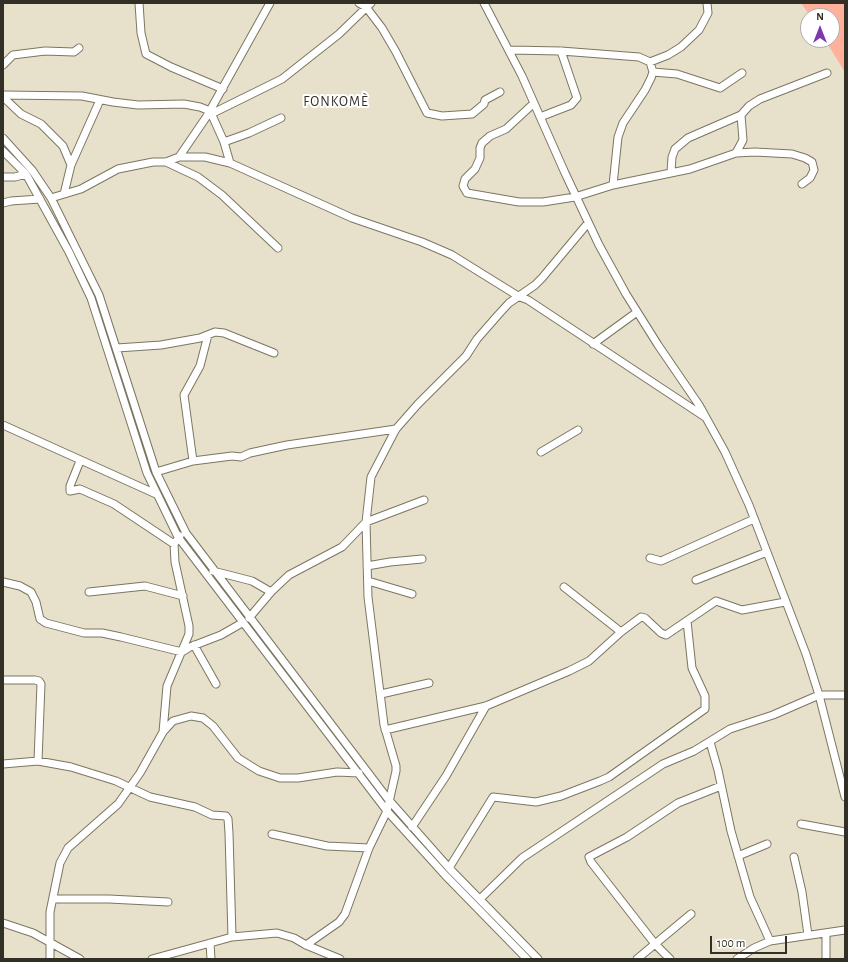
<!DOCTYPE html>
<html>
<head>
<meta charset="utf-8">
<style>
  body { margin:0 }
  #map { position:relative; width:848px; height:962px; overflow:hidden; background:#e7e1cb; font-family:"Alegreya Sans",sans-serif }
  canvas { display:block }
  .frame { position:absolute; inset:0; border:4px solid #312f26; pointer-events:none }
  .north { position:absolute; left:800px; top:8px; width:40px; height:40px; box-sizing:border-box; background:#fff; border:1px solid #adaca8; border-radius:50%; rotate:0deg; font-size:11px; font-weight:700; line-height:16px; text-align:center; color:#312f26 }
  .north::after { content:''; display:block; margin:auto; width:14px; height:18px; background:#7f38ab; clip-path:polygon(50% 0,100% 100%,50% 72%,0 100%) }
  .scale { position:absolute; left:710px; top:936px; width:77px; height:18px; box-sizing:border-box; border:2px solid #312f26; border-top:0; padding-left:5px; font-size:12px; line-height:14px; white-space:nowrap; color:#312f26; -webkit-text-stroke:3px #fff; paint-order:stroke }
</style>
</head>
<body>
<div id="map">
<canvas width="848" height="962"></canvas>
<div class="frame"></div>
<div class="north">N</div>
<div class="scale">100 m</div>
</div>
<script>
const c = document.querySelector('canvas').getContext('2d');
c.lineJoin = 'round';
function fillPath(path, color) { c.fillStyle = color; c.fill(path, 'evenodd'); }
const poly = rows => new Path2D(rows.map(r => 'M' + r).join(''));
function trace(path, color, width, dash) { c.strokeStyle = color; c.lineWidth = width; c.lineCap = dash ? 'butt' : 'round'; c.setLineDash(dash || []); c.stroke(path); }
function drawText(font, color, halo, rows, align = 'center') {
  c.font = font + ' "Alegreya Sans",sans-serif'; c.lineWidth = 4; c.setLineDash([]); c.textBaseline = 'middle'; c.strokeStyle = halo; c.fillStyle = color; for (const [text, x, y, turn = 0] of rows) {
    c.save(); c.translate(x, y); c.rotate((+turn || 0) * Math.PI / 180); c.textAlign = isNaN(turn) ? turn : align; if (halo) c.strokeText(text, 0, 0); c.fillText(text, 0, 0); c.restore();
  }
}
fillPath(poly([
  [801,3,845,3,845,72,825,40,832,40,832,16,810,16]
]), '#ffb19b');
const minor = poly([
  [139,3,141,33,146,54,171,67,223,89],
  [359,3,366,7,382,28,396,52,427,113,442,116,472,114,484,104,485,100,500,92],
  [484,3,522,76,565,173,599,245,626,294,658,345,699,405,725,452,749,505,806,654,819,695,845,797],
  [510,50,561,51,639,57,650,62,653,72,651,78,645,90,623,123,618,137,613,185],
  [650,62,668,55,681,47,699,30,708,13,707,3],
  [3,65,13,55,45,51,74,52,79,48],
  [653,72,677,74,720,88,742,73],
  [3,95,82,96,113,102,138,105,184,104,200,107,210,111],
  [3,97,21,114,41,124,63,146,71,165],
  [533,104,506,129,490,136,482,143,480,148,480,158,475,169,465,179,463,186,467,193,519,202,543,202,575,197,613,185,690,169,736,153,755,152,792,154,805,158,812,162,814,170,810,178,802,184],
  [211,113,224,142,230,163],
  [207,116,282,79,339,34,371,3],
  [540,117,571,105,577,98,561,51],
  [3,138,32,170,51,198,99,295,156,472,186,533,388,799,449,868,538,959],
  [224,142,249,133,281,118],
  [3,151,26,174,69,252,91,298,147,473,178,537,387,811,445,875,527,959],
  [736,153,743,140,741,115],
  [179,157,207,116,270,3],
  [166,162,198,177,222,195,278,248],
  [671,172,672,157,675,149,688,138,741,115,749,106,760,99,827,73],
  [3,177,15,177,26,174],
  [64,194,71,165,100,100],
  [51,198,81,189,118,169,153,162,166,162,179,157,205,157,230,163,352,218,422,242,452,255,518,296,528,300,705,417],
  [3,203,11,201,40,199],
  [593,344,637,312],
  [117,348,161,345,200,338,215,332,224,333,274,353],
  [3,425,156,494],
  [541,452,578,430],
  [80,461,70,486,70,491,80,489,114,504,174,544],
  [193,461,184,395,200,366,208,335],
  [156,472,193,461,232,456,241,457,250,453,287,445,396,429],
  [650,558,661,561,754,519],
  [367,566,390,562,422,559],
  [213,571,252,581,271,592],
  [696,580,767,552],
  [368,581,412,594],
  [3,582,20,586,31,592,36,602,40,619,46,623,84,633,102,633,121,637,182,652,190,647,221,635,242,623],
  [564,587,621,632],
  [89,592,145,586,183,596],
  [249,618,271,592,289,575,342,547,366,522,424,500],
  [194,645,216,684],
  [3,680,35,680,39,681,41,684,38,761],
  [381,694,429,683],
  [385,730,486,706,569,671,589,661,621,632,641,617,645,618,661,633,666,635,716,601,742,610,785,602],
  [163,732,167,686,189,634,189,626,175,562,174,544,180,536],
  [710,742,718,770,731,831,750,897,770,941],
  [3,764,38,761,71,767,116,781,150,797,195,807,212,815,226,816,228,819,229,833,232,937],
  [801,824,845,832],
  [412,827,446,776,486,706],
  [272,834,327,846,369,848],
  [738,856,767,844],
  [794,857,802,892,808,935],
  [449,868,493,797,536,802,561,796,600,781,609,777,705,709,705,696,692,668,687,621],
  [53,899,109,899,168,902],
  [480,899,522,858,663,764,694,751,730,729,773,715,819,695,845,695],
  [3,923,33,933,80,959],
  [210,943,211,959],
  [306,945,339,922,345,914,369,848,387,811,396,771,396,766,384,725,368,597,366,522,371,477,396,429,418,404,466,356,477,339,498,315,509,303,535,285,542,278,588,223],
  [50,959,50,912,60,863,68,848,118,804,140,773,163,732,173,721,191,716,203,718,213,726,238,758,259,771,280,778,298,778,337,772,359,773],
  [152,959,232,937,277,933,294,938,306,945,340,959],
  [637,959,691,914],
  [670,959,655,944,591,862,589,857,627,837,678,803,721,786],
  [737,959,754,948,770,941,845,930],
  [826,959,826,934]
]);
trace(minor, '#7b7662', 9);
trace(minor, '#fff', 7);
c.letterSpacing = '1px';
drawText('14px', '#312f26', '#fff', [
  ["FONKOMÈ",336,102]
]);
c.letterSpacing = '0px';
</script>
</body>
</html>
